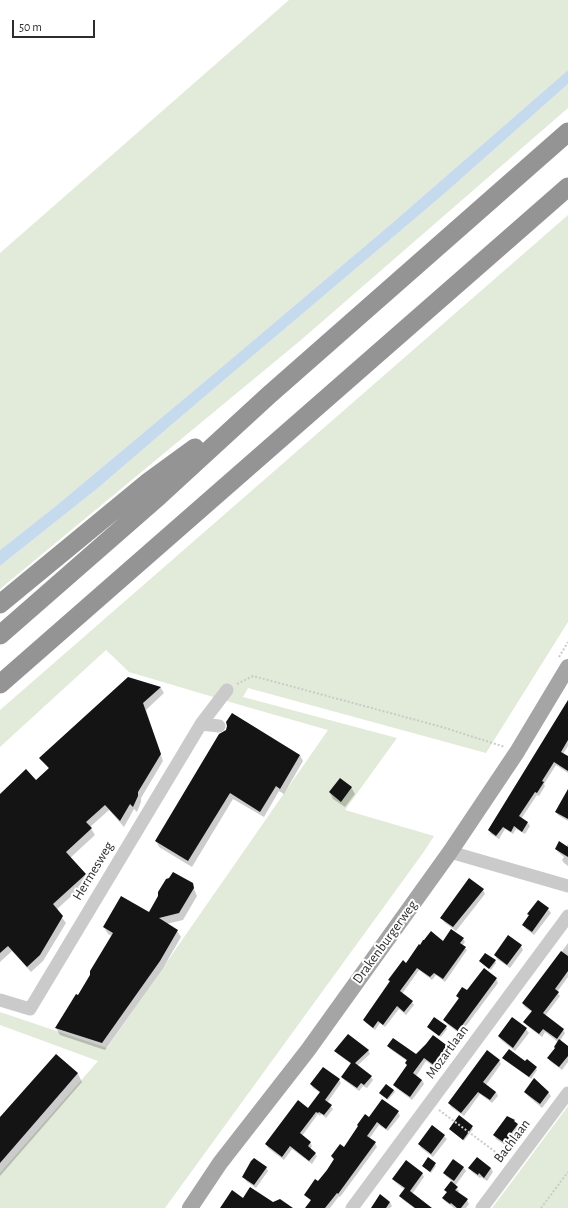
<!DOCTYPE html>
<html>
<head>
<meta charset="utf-8">
<style>
  body { margin:0 }
  #map { position:relative; width:568px; height:1208px; overflow:hidden; background:#fff; font-family:"Alegreya Sans",sans-serif }
  canvas { display:block }
  .scale { position:absolute; left:12px; top:20px; width:83px; height:18px; box-sizing:border-box; border:2px solid #2d2d2d; border-top:0; padding-left:5px; font-size:12px; line-height:14px; white-space:nowrap; color:#2d2d2d; -webkit-text-stroke:3px #fff; paint-order:stroke }
</style>
</head>
<body>
<div id="map">
<canvas width="568" height="1208"></canvas>
<div class="scale">50 m</div>
</div>
<script>
const c = document.querySelector('canvas').getContext('2d');
c.lineJoin = 'round';
function fillPath(path, color) { c.fillStyle = color; c.fill(path, 'evenodd'); }
const poly = rows => new Path2D(rows.map(r => 'M' + r).join(''));
function trace(path, color, width, dash) { c.strokeStyle = color; c.lineWidth = width; c.lineCap = dash ? 'butt' : 'round'; c.setLineDash(dash || []); c.stroke(path); }
function drawText(font, color, halo, rows, align = 'center') {
  c.font = font + ' "Alegreya Sans",sans-serif'; c.lineWidth = 4; c.setLineDash([]); c.textBaseline = 'middle'; c.strokeStyle = halo; c.fillStyle = color; for (const [text, x, y, turn = 0] of rows) {
    c.save(); c.translate(x, y); c.rotate((+turn || 0) * Math.PI / 180); c.textAlign = isNaN(turn) ? turn : align; if (halo) c.strokeText(text, 0, 0); c.fillText(text, 0, 0); c.restore();
  }
}
fillPath(poly([
  [289,0,568,0,568,70,391,224,210,377,57,505,0,550,0,253],
  [568,84,568,108,301,340,0,589,0,566,98,488,190,409,444,194],
  [568,215,568,622,486,753,248,688,243,697,397,738,345,810,434,836,423,853,165,1208,0,1208,0,1173,98,1061,0,1025,0,1012,107,1048,328,730,247,707,129,672,106,650,0,747,0,710],
  [568,1106,568,1208,492,1208,519,1172]
]), '#e2ebd9');
fillPath(poly([
  [568,70,568,84,444,194,190,409,98,488,0,566,0,550,57,505,210,377,391,224]
]), '#c5daec');
fillPath(poly([
  [128,678,161,688,164,693,146,710,163,761,141,798,141,802,137,812,134,809,124,827,109,810,90,827,95,835,70,858,85,875,88,881,56,910,66,923,43,961,31,972,12,951,0,962,0,795,36,781,49,769,41,758],
  [568,703,568,746,563,754,568,757,568,773,556,765,544,784,545,786,539,796,537,795,521,819,528,823,530,826,525,834,516,829,513,834,505,829,499,839,491,834,489,830],
  [220,735,300,755,303,761,284,794,279,791,264,817,233,799,192,867,159,847,156,841],
  [351,787,355,794,345,807,333,799,330,793],
  [568,803,568,821,558,815,556,812],
  [568,844,568,866,564,863,562,860,564,857,558,852,556,849,566,847],
  [192,884,197,896,183,920,166,924,177,931,181,937,163,968,105,1050,60,1035,56,1028,78,996,112,936,108,934,104,927,149,913],
  [483,890,485,894,456,931,444,922,442,918],
  [538,901,548,909,551,913,534,935,526,929,523,925],
  [463,939,465,942,462,946,467,950,445,982,436,975,432,980,419,970,402,994,412,1002,414,1005,406,1015,399,1009,385,1027,380,1023,375,1030,366,1023,364,1020,421,946],
  [568,943,568,977,557,992,560,996,545,1016,563,1030,565,1033,560,1041,568,1047,568,1062,562,1070,551,1062,548,1058,556,1048,558,1042,545,1032,542,1037,526,1025,524,1022,532,1012,525,1007,523,1004],
  [521,946,523,950,510,968,497,959,495,955],
  [480,961,495,961,496,963,491,970],
  [484,970,496,979,498,983,460,1034,447,1024,445,1020,459,1000,457,996,467,992],
  [512,1018,526,1029,529,1033,515,1051,501,1040,499,1037],
  [428,1027,446,1027,447,1029,441,1037],
  [388,1046,415,1056,448,1047,450,1051,437,1069,426,1061,416,1076,422,1080,424,1084,412,1100,396,1088,394,1085,408,1066,407,1061,390,1049],
  [368,1050,370,1054,357,1066,371,1077,373,1080,367,1088,363,1086,359,1091,344,1080,342,1077,351,1064,338,1054,336,1051],
  [56,1055,78,1074,82,1082,0,1176,0,1119],
  [503,1058,526,1062,536,1068,537,1070,531,1079,505,1060],
  [499,1060,501,1064,486,1085,496,1092,498,1096,492,1103,480,1094,464,1116,451,1107,449,1103],
  [339,1080,341,1083,327,1103,333,1109,326,1118,321,1114,320,1116,318,1114,302,1136,310,1142,312,1146,310,1149,317,1156,312,1164,292,1149,284,1160,268,1148,266,1144,308,1109,321,1093,313,1088,311,1084],
  [394,1090,395,1092,388,1100,380,1094],
  [525,1092,548,1092,551,1096,542,1108,528,1096],
  [398,1112,400,1116,388,1131,379,1125,369,1139,375,1143,377,1147,340,1197,339,1196,330,1208,307,1208,311,1201,305,1195,318,1183,334,1160,332,1156,344,1148,369,1119],
  [459,1117,473,1129,464,1141,450,1129],
  [514,1120,519,1128,511,1140,512,1142,508,1147,496,1139,494,1135],
  [444,1136,447,1139,433,1157,421,1148,419,1144],
  [428,1159,436,1166,431,1173,423,1166],
  [454,1160,464,1168,466,1171,455,1186,459,1191,458,1193,467,1200,469,1204,466,1208,454,1208,446,1202,443,1199,447,1193,445,1190,452,1181,446,1176,444,1173],
  [266,1167,268,1171,256,1188,246,1181,244,1177],
  [469,1168,491,1168,493,1172,487,1181,481,1177,480,1178,472,1172],
  [422,1173,424,1177,412,1194,430,1208,414,1208,402,1199,401,1196,405,1190,395,1182,393,1179],
  [390,1202,392,1206,390,1208,372,1208]
]), '#0003');
fillPath(poly([
  [128,677,161,687,143,703,161,754,138,792,138,796,133,807,130,804,120,821,105,805,86,822,92,828,66,852,86,874,53,904,63,916,40,955,27,967,8,946,0,953,0,794,26,769,36,780,49,768,39,758],
  [568,700,568,740,561,752,568,756,568,771,554,762,542,781,544,782,537,793,535,792,519,816,528,822,522,832,514,826,511,832,503,827,496,836,488,830],
  [232,713,300,755,280,789,276,786,260,812,230,793,188,861,155,841,219,734,226,730,227,726,226,722],
  [340,778,352,787,341,802,329,792],
  [568,789,568,819,555,812],
  [559,841,568,847,568,857,555,849],
  [173,872,193,883,194,888,179,913,159,918,178,930,160,961,102,1043,55,1028,76,994,78,995,90,975,90,971,113,933,103,927,121,896,149,912,158,896,158,892,166,879,169,878],
  [469,878,484,889,453,927,440,918],
  [538,900,549,908,532,932,522,925,529,915,527,914],
  [451,929,464,938,460,943,466,947,443,979,434,973,430,977,417,968,400,991,413,1001,404,1012,397,1006,383,1025,378,1021,373,1028,363,1020,390,981,388,980,403,960,406,963,419,944,420,945,423,940,424,940,431,931,443,941],
  [508,935,522,945,507,965,494,955],
  [561,951,568,956,568,971,555,989,559,992,543,1013,564,1029,557,1039,543,1029,539,1034,523,1022,532,1011,522,1003],
  [485,953,496,960,489,969,479,961],
  [484,968,497,978,458,1031,443,1020,459,998,456,996,462,987,467,990],
  [434,1017,447,1026,439,1036,427,1027],
  [512,1017,527,1028,513,1048,498,1036],
  [348,1034,369,1050,355,1063,372,1076,364,1085,361,1083,357,1088,341,1077,351,1063,334,1051],
  [433,1035,449,1047,435,1066,424,1058,413,1073,422,1080,410,1097,393,1085,407,1065,405,1063,407,1060,387,1046,393,1038,416,1054,426,1044],
  [559,1039,568,1046,568,1056,559,1067,547,1058,555,1048,554,1047],
  [509,1049,525,1061,527,1059,537,1067,529,1077,502,1058],
  [487,1050,500,1060,483,1082,496,1092,490,1100,478,1092,461,1113,448,1103],
  [56,1054,78,1073,0,1163,0,1117],
  [323,1067,340,1079,325,1100,332,1105,324,1115,319,1112,318,1113,316,1112,300,1133,311,1142,308,1146,316,1153,309,1161,290,1146,282,1157,265,1144,298,1100,308,1108,320,1092,310,1084],
  [534,1078,549,1092,540,1104,524,1092],
  [386,1084,394,1090,387,1099,379,1093],
  [382,1099,399,1111,386,1129,377,1122,367,1136,376,1142,338,1194,337,1193,325,1208,305,1208,311,1200,304,1195,315,1179,318,1181,327,1170,334,1159,331,1156,340,1144,344,1147,358,1126,357,1125,365,1114,369,1117],
  [459,1115,473,1126,463,1140,449,1129],
  [507,1116,515,1120,514,1121,518,1124,509,1136,511,1137,506,1144,493,1135],
  [432,1125,445,1135,431,1154,418,1144],
  [428,1157,436,1163,430,1172,422,1166],
  [477,1157,491,1168,484,1178,479,1173,478,1175,468,1168],
  [254,1158,267,1167,254,1185,242,1177,251,1161],
  [453,1159,464,1167,454,1181,443,1173],
  [406,1160,423,1173,410,1191,432,1208,415,1208,399,1196,405,1188,392,1179],
  [451,1181,458,1187,455,1190,468,1199,461,1208,457,1208,451,1203,450,1204,442,1198,447,1192,444,1190],
  [250,1187,273,1202,280,1199,293,1208,220,1208,232,1190,243,1198],
  [380,1194,390,1202,386,1208,371,1208]
]), '#141414');
trace(poly([
  [559,657,568,642],
  [237,684,253,676,442,727,505,747],
  [439,1110,505,1159],
  [541,1208,568,1172]
]), '#cacaca', 2, [2, 2]);
trace(poly([
  [201,724,219,726],
  [450,852,568,886],
  [0,1000,30,1009,201,724,227,690],
  [352,1208,568,916],
  [482,1208,568,1093]
]), '#cacaca', 13);
trace(poly([
  [190,1208,220,1163,308,1050,450,852,517,752,568,667]
]), '#a5a5a5', 16);
trace(poly([
  [0,604,147,483,195,448],
  [0,635,159,496,269,395,568,132],
  [0,684,568,187]
]), '#949494', 19);
drawText('14px', '#2d2d2d', '#fff', [
  ["Hermesweg",93,871,-59],
  ["Drakenburgerweg",385,942,-54],
  ["Mozartlaan",447,1052,-54],
  ["Bachlaan",512,1141,-53]
]);
</script>
</body>
</html>
